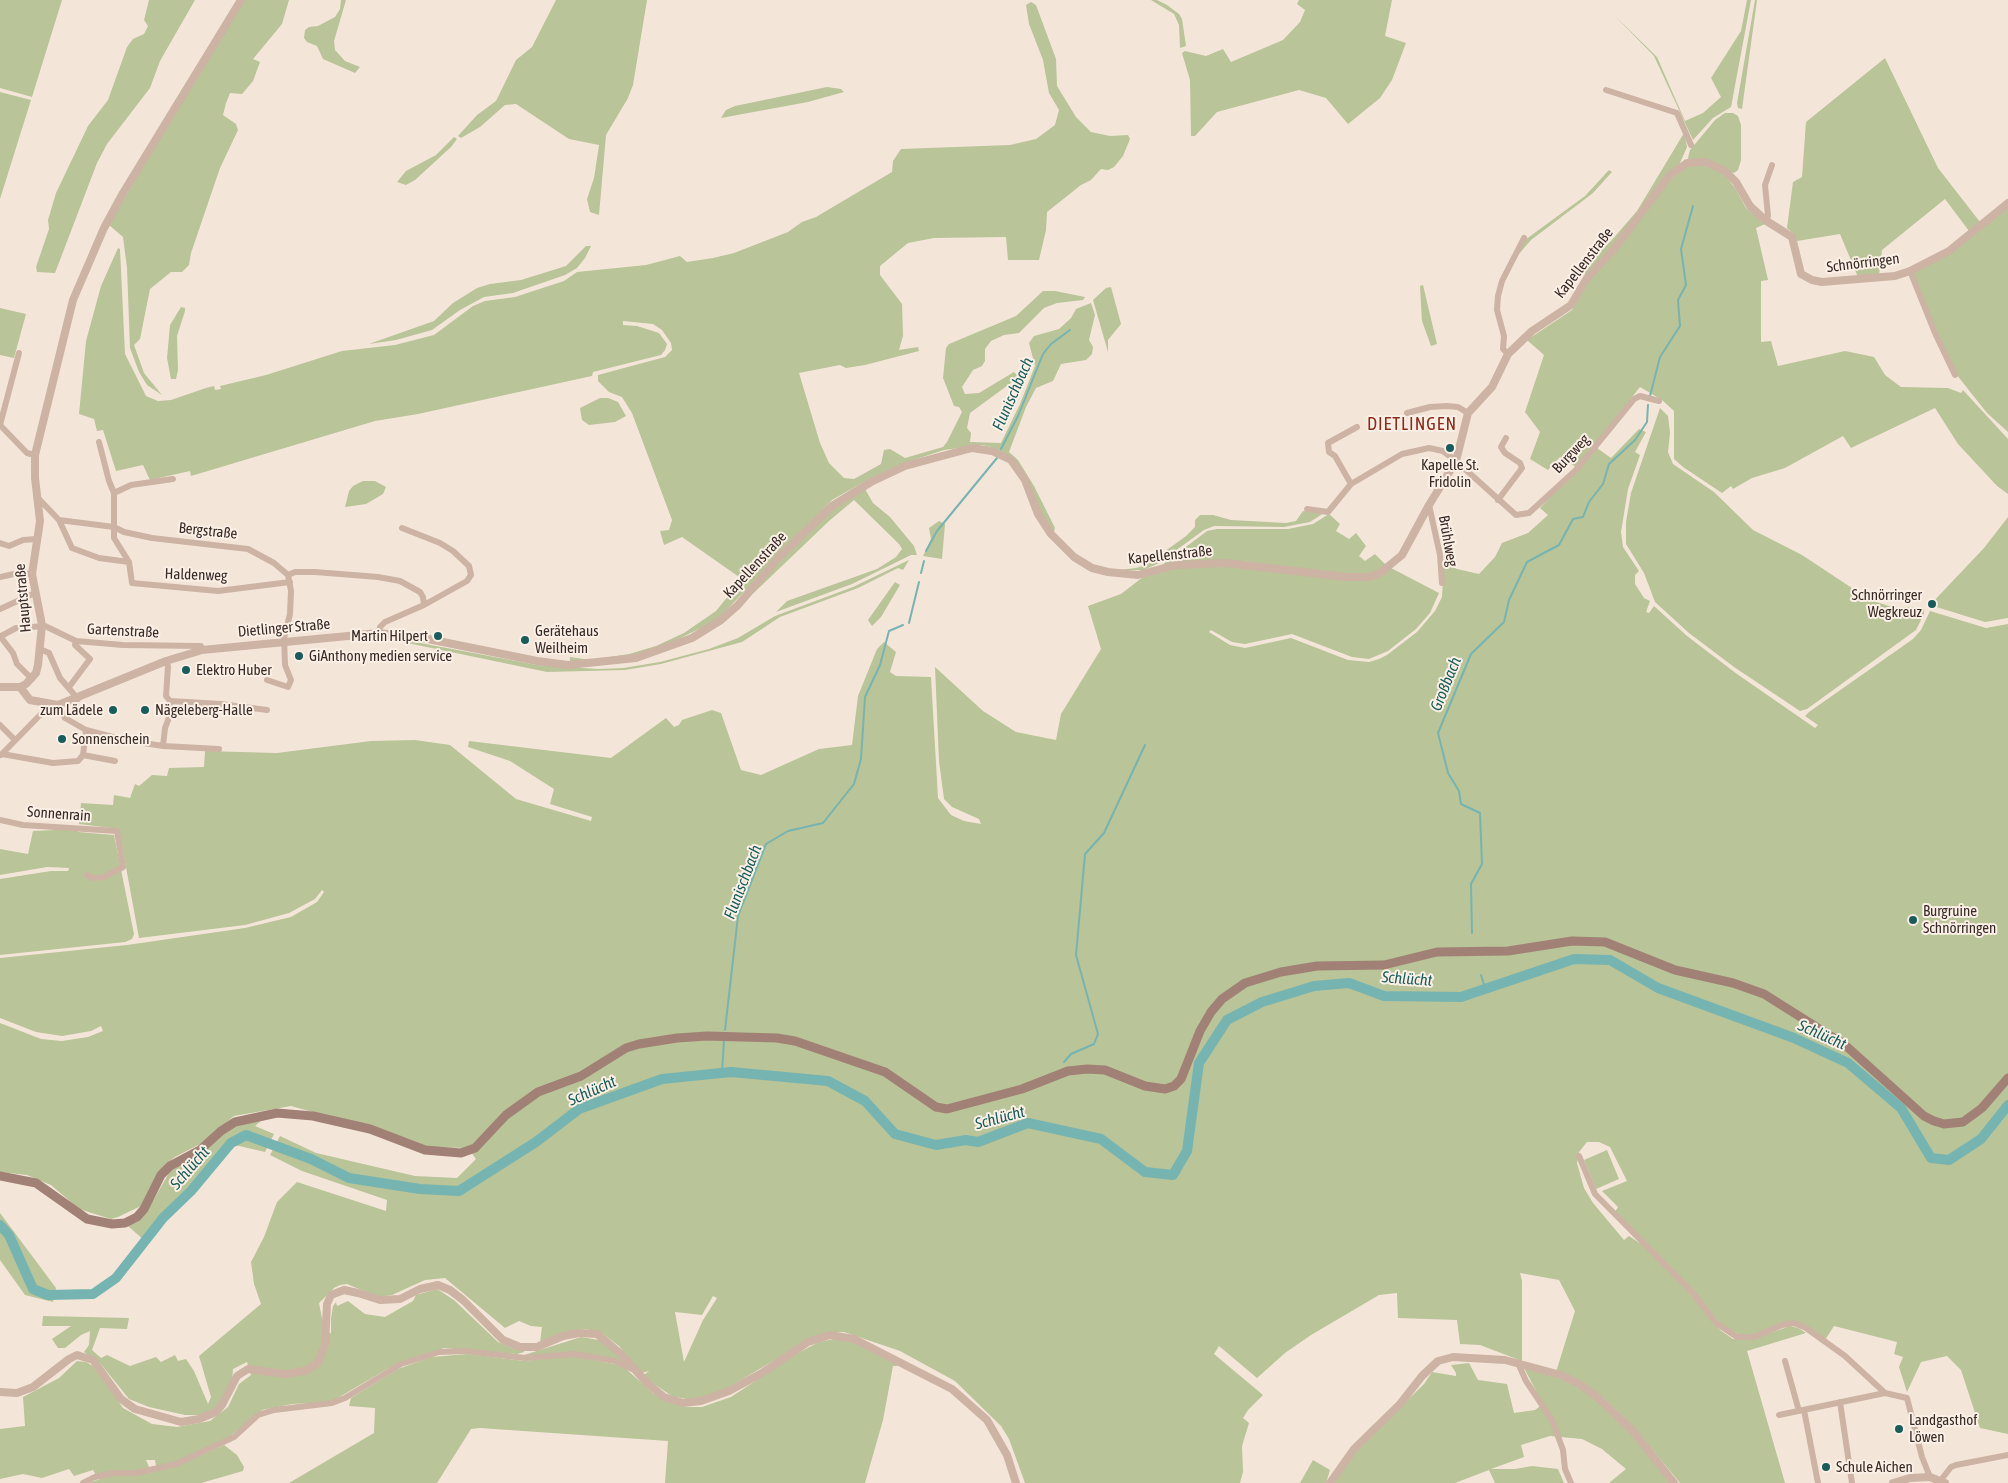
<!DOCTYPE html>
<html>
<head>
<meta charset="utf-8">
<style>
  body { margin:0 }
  canvas { display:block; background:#f4e5d9 }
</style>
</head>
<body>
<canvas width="2008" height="1483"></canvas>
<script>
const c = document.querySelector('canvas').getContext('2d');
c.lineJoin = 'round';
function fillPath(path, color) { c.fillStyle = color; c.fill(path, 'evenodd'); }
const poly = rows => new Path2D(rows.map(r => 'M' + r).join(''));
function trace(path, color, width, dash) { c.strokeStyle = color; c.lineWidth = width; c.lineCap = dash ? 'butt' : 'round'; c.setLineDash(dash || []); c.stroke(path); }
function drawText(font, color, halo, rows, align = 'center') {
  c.font = font + ' "Asap Condensed",sans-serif'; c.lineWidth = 4; c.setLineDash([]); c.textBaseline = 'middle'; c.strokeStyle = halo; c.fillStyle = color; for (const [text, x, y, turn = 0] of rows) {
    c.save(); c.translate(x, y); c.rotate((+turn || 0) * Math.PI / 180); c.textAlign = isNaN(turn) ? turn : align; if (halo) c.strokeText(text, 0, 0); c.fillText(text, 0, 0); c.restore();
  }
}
fillPath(poly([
  [0,0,62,0,32,97,0,88],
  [149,0,195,0,160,61,150,88,107,144,97,163,55,273,37,272,36,267,49,229,48,220,56,193,88,126,108,100,127,47,133,39,144,34,148,26,144,20],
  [245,0,289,0,282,24,253,59,260,62,253,81,242,94,230,93,226,103,223,115,236,124,238,130,220,168,191,253,189,265,182,272,171,272,150,289,140,339,134,345,144,373,162,395,147,385,139,372,130,348,127,268,123,237,109,225,147,159],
  [341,0,346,0,334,41,335,50,345,61,360,67,355,73,323,59,317,46,307,42,304,38,305,30,309,27,318,26,335,17,340,9],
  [556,0,647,0,633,85,628,98,606,135,599,215,590,212,587,199,594,178,599,145,569,139,516,104,505,105,480,127,461,138,458,136,477,115,496,101,516,60,532,47],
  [1151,0,1157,0,1167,5,1179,14,1182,19,1186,46,1180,48,1179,25,1174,14],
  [1299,0,1392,0,1385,36,1406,43,1392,80,1380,98,1348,124,1326,98,1299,90,1217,112,1195,136,1191,136,1190,80,1182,53,1185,51,1206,56,1223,49,1231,62,1283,40,1300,22,1305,10,1297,4],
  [1747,0,1751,0,1731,107,1713,118,1693,140,1654,56,1613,14,1657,57,1685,121,1703,113,1721,97,1711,78,1741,31],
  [1755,0,1757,0,1742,109,1738,108,1737,103],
  [1031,2,1036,5,1056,59,1057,86,1076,117,1091,132,1110,136,1128,135,1130,139,1123,156,1114,167,1108,170,1101,169,1091,180,1081,185,1047,212,1046,230,1039,260,1008,260,1006,237,934,238,908,243,880,266,880,275,902,304,903,336,899,350,918,347,919,351,865,365,846,368,840,365,799,373,820,443,829,463,844,478,854,479,881,464,884,450,890,449,905,458,943,447,947,442,962,412,959,407,954,406,943,378,946,348,949,344,1016,316,1043,291,1055,291,1085,297,1083,300,1057,303,1044,308,1019,333,1004,335,991,341,985,349,985,361,982,366,973,370,962,387,965,394,979,393,1014,372,1019,377,970,413,967,428,971,433,970,442,1001,443,1020,404,1035,366,1029,343,1034,336,1059,329,1071,318,1076,309,1091,303,1095,315,1089,340,1093,347,1092,354,1086,360,1061,364,1053,381,1036,388,1026,407,1009,452,1018,460,1034,486,1055,528,1053,534,1039,511,1025,475,1012,457,992,447,982,445,944,450,901,464,867,480,832,500,717,620,660,648,631,656,574,663,570,661,570,657,590,660,629,654,656,646,684,633,716,611,742,579,682,537,664,545,660,531,669,530,672,520,632,413,622,397,609,392,598,381,598,375,665,357,672,350,671,343,662,330,653,324,623,321,623,325,637,326,659,333,667,344,665,350,661,355,593,372,592,376,418,414,375,421,191,476,190,471,150,480,143,465,116,471,103,430,97,431,94,419,79,414,86,341,101,286,118,248,120,249,125,354,146,396,158,401,171,400,206,388,214,386,215,390,221,389,220,386,266,375,342,351,395,345,434,335,473,306,485,301,515,297,564,281,577,272,646,265,680,256,687,262,713,258,734,253,788,232,802,222,816,217,892,172,893,161,901,149,1010,145,1036,139,1055,125,1059,110,1049,93,1043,60,1029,24,1026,5],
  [1885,58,1938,168,1980,222,1969,231,1945,199,1882,250,1879,275,1858,277,1840,234,1797,241,1794,234,1787,228,1793,182,1802,177,1806,122],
  [827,87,841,89,844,92,808,102,721,118,726,110,735,106],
  [0,92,31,100,0,199],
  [1725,113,1733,113,1738,116,1741,125,1741,160,1738,170,1734,173,1690,161,1688,158,1690,150,1715,120],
  [1684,133,1687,147,1679,165,1664,178,1612,247,1587,275,1578,269,1585,266,1611,241,1637,211],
  [454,137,457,139,451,147,415,180,406,185,397,182,406,171,436,155],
  [1702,164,1722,172,1735,188,1746,208,1765,224,1756,228,1768,280,1761,281,1761,342,1771,341,1778,366,1845,351,1874,357,1885,375,1901,387,1948,388,1961,393,1963,390,2008,439,2008,494,1997,486,1958,444,1935,408,1851,448,1843,436,1785,468,1752,478,1733,489,1731,486,1722,493,1683,467,1674,459,1674,411,1662,400,1640,387,1576,467,1560,457,1548,470,1530,459,1540,432,1525,412,1544,355,1527,340,1572,310,1592,277,1670,180,1689,166],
  [1609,170,1612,172,1593,193,1531,240,1518,255,1525,240,1585,196],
  [2008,205,2008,432,1987,413,1956,374,1913,276,1915,271],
  [586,246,591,246,585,258,577,268,565,275,513,293,484,297,460,310,432,330,396,340,369,344,434,321,453,303,477,288,490,284,521,280,566,266],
  [1423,285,1437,344,1431,346,1422,321,1420,286],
  [1111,287,1121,324,1108,340,1108,352,1093,300,1106,288],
  [181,307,185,308,185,311,177,336,178,370,176,379,171,379,167,358,170,325],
  [0,308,26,314,14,358,0,355],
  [600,398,608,398,618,402,626,416,615,422,589,425,582,420,580,408],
  [1660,408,1668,416,1670,433,1668,452,1673,464,1714,492,1753,530,1802,555,1870,600,1892,607,1921,607,1924,609,1924,614,1916,630,1807,709,1800,711,1734,667,1689,633,1655,602,1644,573,1626,544,1626,522,1631,493],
  [1639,429,1646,432,1635,452,1640,455,1628,489,1621,532,1623,547,1639,571,1635,575,1635,584,1644,598,1650,601,1646,612,1649,613,1654,606,1687,636,1737,674,1815,728,1818,725,1805,716,1809,712,1913,639,1921,630,1930,611,1986,628,2008,624,2008,1434,1980,1428,1961,1370,1947,1356,1921,1362,1907,1392,1899,1367,1903,1357,1894,1354,1897,1342,1834,1326,1825,1340,1792,1322,1754,1335,1740,1335,1722,1325,1615,1212,1618,1207,1602,1191,1627,1181,1610,1147,1599,1142,1587,1142,1579,1152,1577,1163,1584,1188,1593,1203,1624,1240,1629,1236,1641,1244,1682,1284,1720,1330,1733,1339,1750,1340,1790,1326,1798,1328,1806,1333,1747,1351,1785,1483,1680,1483,1632,1425,1607,1401,1594,1390,1556,1372,1575,1311,1559,1280,1520,1273,1522,1281,1522,1361,1480,1345,1460,1344,1457,1320,1398,1318,1397,1293,1379,1295,1311,1335,1285,1353,1257,1378,1219,1346,1214,1354,1263,1395,1248,1410,1243,1418,1249,1423,1242,1446,1243,1472,1240,1483,1025,1483,1009,1439,1001,1426,955,1381,900,1351,844,1332,835,1332,807,1341,719,1393,691,1400,672,1396,648,1380,644,1375,649,1371,642,1373,619,1346,603,1334,586,1329,571,1331,540,1343,542,1327,531,1326,519,1321,505,1328,445,1278,425,1280,392,1295,378,1297,347,1284,340,1285,334,1288,319,1303,325,1334,331,1333,331,1319,333,1306,336,1302,337,1306,348,1301,365,1314,385,1317,413,1301,416,1295,437,1289,454,1300,498,1342,512,1348,524,1350,524,1352,517,1354,444,1348,418,1356,387,1369,331,1402,292,1404,262,1410,224,1441,176,1462,156,1466,155,1460,146,1460,149,1467,137,1471,96,1475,93,1470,74,1476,69,1469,42,1478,23,1474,0,1479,0,1429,25,1426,23,1397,59,1378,77,1361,86,1362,93,1366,123,1408,152,1424,177,1427,210,1421,228,1407,239,1384,251,1375,247,1362,233,1369,232,1381,219,1407,204,1415,185,1415,149,1407,129,1399,100,1363,84,1352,89,1345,90,1331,81,1335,65,1348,58,1348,52,1339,71,1326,42,1326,43,1316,129,1318,127,1329,100,1328,92,1350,101,1358,107,1355,130,1366,156,1357,161,1362,175,1355,178,1361,186,1359,194,1371,208,1404,211,1397,199,1356,261,1304,254,1284,251,1262,264,1237,277,1202,297,1182,386,1211,387,1200,302,1171,270,1155,280,1136,316,1153,415,1176,457,1178,476,1159,468,1148,427,1147,381,1131,291,1106,234,1116,204,1142,175,1157,164,1166,141,1206,118,1217,111,1219,79,1209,51,1185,27,1175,0,1172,0,1023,41,1039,62,1041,88,1037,103,1031,101,1026,91,1031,62,1036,36,1032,0,1018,0,958,127,945,245,928,291,917,317,902,324,892,322,890,315,899,289,913,245,925,139,938,119,829,79,824,81,803,113,805,114,795,130,798,135,784,139,786,152,775,167,776,169,768,204,767,205,751,277,753,371,741,415,740,450,745,516,799,591,821,592,817,550,804,554,789,510,761,468,747,469,741,611,758,666,718,674,727,679,725,682,720,712,710,721,713,741,770,761,775,819,749,852,745,858,696,877,649,884,642,896,652,890,672,896,676,931,677,938,798,951,815,964,821,981,824,979,819,952,807,944,799,939,761,935,667,983,711,1016,732,1056,740,1061,714,1101,649,1088,606,1121,594,1143,577,1178,568,1224,566,1347,580,1391,568,1439,593,1430,613,1416,629,1388,651,1369,659,1352,657,1292,634,1245,644,1232,642,1211,630,1209,632,1230,645,1245,648,1291,638,1348,660,1369,662,1379,659,1387,655,1417,632,1435,611,1442,597,1444,563,1457,569,1479,574,1495,557,1502,543,1528,533,1548,515,1540,508,1597,448,1611,458],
  [713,1296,717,1298,703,1320,684,1362,675,1312,702,1315],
  [363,481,375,481,386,487,383,494,366,504,345,507,349,491,353,486],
  [865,489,873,503,890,517,914,546,917,555,911,555,852,584,776,612,787,601,877,569,896,557,902,549,899,544,854,500,829,521,738,608,781,560,834,507],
  [1303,511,1324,513,1310,522,1284,527,1214,526,1204,530,1157,564,1144,570,1119,570,1136,568,1146,565,1186,536,1195,527,1195,520,1200,515,1213,515,1231,520,1286,523,1296,521],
  [1329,514,1340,524,1336,531,1349,539,1356,533,1366,546,1359,556,1365,561,1375,554,1387,566,1368,575,1314,572,1243,561,1201,561,1158,568,1207,531,1217,529,1288,529,1313,524],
  [2008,517,2008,618,1985,622,1930,605,1984,548],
  [939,521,945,524,942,559,923,556,931,539,929,528],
  [909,560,903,570,898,568,858,588,780,617,742,642,661,664,625,670,547,672,398,641,365,638,377,636,399,639,537,665,598,669,623,668,660,662,709,649,738,638,775,616,853,587],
  [895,582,900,585,881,617,872,626,868,620],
  [78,829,78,832,114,835,134,934,132,939,125,942,0,955,0,879,51,871,68,871,69,868,47,867,0,875,0,849,28,854,33,831],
  [261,1121,255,1126,274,1134,265,1152,235,1145,187,1199,145,1241,128,1226,139,1221,146,1213,169,1173,178,1165,234,1125],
  [1607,1150,1619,1179,1596,1189,1584,1160],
  [0,1213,56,1288,53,1302,25,1295,0,1260],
  [581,1337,599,1340,609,1346,626,1364,605,1357,521,1356],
  [834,1339,852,1341,898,1363,897,1366,893,1366,883,1420,865,1483,665,1483,668,1441,480,1428,471,1429,437,1483,289,1483,374,1433,375,1408,349,1406,351,1398,398,1369,431,1357,468,1354,524,1361,572,1356,614,1364,625,1368,654,1394,668,1402,687,1407,702,1407,731,1397,798,1353,819,1342],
  [1469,1363,1478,1380,1507,1384,1514,1413,1535,1410,1543,1404,1524,1368,1562,1379,1587,1392,1630,1433,1670,1483,1609,1483,1626,1469,1602,1449,1582,1439,1550,1436,1521,1445,1524,1457,1491,1469,1515,1469,1532,1466,1558,1469,1564,1483,1495,1483,1489,1470,1455,1483,1334,1483,1356,1451,1424,1384,1432,1372,1456,1376,1456,1373,1451,1365],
  [224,1445,237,1455,244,1467,243,1471,201,1483,89,1483,109,1476,150,1473,184,1463],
  [1313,1460,1330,1470,1326,1483,1300,1483]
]), '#b9c498');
trace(poly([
  [1650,396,1660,357,1680,326,1678,300,1686,285,1681,249,1693,206],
  [1001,449,1018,416,1043,354,1051,344,1070,330],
  [926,551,937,531,997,458],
  [921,573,924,561],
  [909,623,919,582],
  [1472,933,1471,884,1482,864,1480,813,1461,804,1459,791,1448,773,1438,733,1471,654,1504,622,1509,600,1527,562,1559,545,1573,519,1583,517,1589,502,1603,484,1609,464,1635,440,1647,422,1648,405],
  [1481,975,1485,988],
  [725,1030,738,916,766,844,788,831,823,823,854,784,861,759,865,697,880,665,889,631,903,625],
  [1064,1062,1071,1054,1094,1044,1098,1034,1076,955,1085,854,1104,833,1145,745],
  [722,1073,724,1041]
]), '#76b4b1', 2);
trace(poly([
  [0,1225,9,1235,33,1289,48,1295,93,1294,116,1278,163,1218,191,1191,231,1143,246,1135,311,1159,349,1178,420,1189,459,1191,536,1142,579,1109,662,1079,731,1072,828,1081,865,1101,895,1134,936,1145,966,1140,978,1142,1028,1123,1101,1139,1145,1172,1173,1175,1187,1151,1199,1063,1227,1020,1262,1002,1314,986,1349,983,1384,996,1461,997,1574,959,1610,960,1658,988,1794,1038,1848,1063,1901,1108,1931,1158,1949,1160,1981,1139,2008,1105]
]), '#76b4b1', 10);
trace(poly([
  [1606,90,1677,113,1691,145],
  [1765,220,1768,216,1765,185,1772,165],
  [1910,271,1935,333,1955,375],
  [19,353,0,425,27,453,35,455],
  [1508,354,1503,349,1504,336,1497,310,1498,296,1502,281,1524,238],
  [1407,413,1430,407,1447,406,1458,407,1468,413],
  [99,442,109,481,114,493],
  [173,479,131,485,114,493,114,527,124,532,152,538,248,549,274,563,288,575,291,591,290,614,284,638,285,665,291,680,288,687,267,680],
  [1351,484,1335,456,1329,452,1328,443,1357,427],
  [38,498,59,520,114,527,114,538,129,562,132,583,218,591,290,582],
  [1498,500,1522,468,1520,463,1505,453,1501,447,1506,438],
  [1429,505,1440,555,1442,583],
  [1307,509,1328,512,1351,484,1402,454,1429,448,1443,451,1456,461,1516,515,1529,513,1576,470,1634,399,1640,396,1659,401],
  [59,520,72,548,99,558,129,562],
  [402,528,440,543,453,551,469,566,471,575,467,581,424,605],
  [0,543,9,546,23,540,36,539],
  [288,575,295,572,315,572,378,577,400,581,420,592,423,597,424,605,385,622,380,627,379,633],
  [0,577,18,573,32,574],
  [0,609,35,593],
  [0,636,13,653,17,664,32,679],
  [1,636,16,628,45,626,76,641,123,645,201,646,202,650],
  [40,649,49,653,60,678,78,699],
  [69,687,90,659,75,645,76,641],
  [170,701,221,704,267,710],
  [58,705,65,718,86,730,124,740,163,746,165,728,170,715,170,701,166,696,168,666,166,661],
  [0,725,15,740],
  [163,746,219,749],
  [2,754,53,763,78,761,83,755,86,730],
  [1,755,40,715],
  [83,755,115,761],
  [0,820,23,825,117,831,123,867,104,877,93,878,87,875],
  [1579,1156,1595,1194,1693,1293,1716,1323,1737,1337,1754,1337,1782,1325,1794,1323,1806,1328,1845,1356,1885,1393],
  [1785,1361,1799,1411],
  [1518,1363,1526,1381,1552,1420,1563,1450,1565,1469,1571,1483],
  [1840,1402,1852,1483],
  [1804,1410,1818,1483],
  [1779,1415,1885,1393,1907,1398,1922,1457,1930,1477],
  [1941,1480,1951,1467,1956,1465,2008,1455],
  [83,1483,95,1477,114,1473,136,1473,176,1464,234,1437,258,1415,274,1410,332,1403,345,1398,401,1364,439,1352,465,1351,525,1358,574,1354,615,1361,632,1369]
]), '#cdb3a4', 6);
trace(poly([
  [0,687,20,687,26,684,36,673,38,665,42,625,32,574,40,521,35,478,35,455,73,300,104,228,123,193,241,0],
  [20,687,30,700,58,705,166,661,202,650,379,633,428,639,537,661,568,665,636,658,692,638,721,620,738,605,780,556,832,506,871,482,905,466,972,448,992,451,1011,460,1025,480,1038,514,1051,534,1074,557,1092,568,1108,572,1138,575,1176,565,1226,563,1346,577,1369,577,1380,573,1402,555,1429,505,1456,461,1468,413,1492,387,1508,354,1532,331,1571,305,1587,278,1614,249,1669,176,1687,163,1706,162,1725,171,1736,182,1750,206,1765,220,1792,237,1801,274,1812,280,1822,282,1895,276,1910,271,1949,251,2008,203],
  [0,1392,17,1393,33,1387,69,1359,77,1355,93,1360,121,1399,135,1409,181,1422,199,1419,216,1412,222,1405,237,1376,248,1369,284,1374,305,1371,318,1363,325,1344,327,1304,331,1295,344,1290,358,1293,380,1300,400,1299,420,1289,438,1285,450,1290,463,1300,503,1340,520,1347,537,1347,563,1336,579,1333,597,1334,621,1354,647,1383,664,1397,683,1403,701,1401,729,1391,762,1373,808,1342,830,1335,854,1339,952,1389,987,1420,1007,1455,1016,1483],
  [1330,1483,1354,1449,1400,1404,1422,1376,1438,1361,1453,1357,1505,1360,1561,1375,1581,1385,1596,1396,1632,1430,1674,1483],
  [1893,1483,1910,1478,1930,1477,1945,1483]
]), '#cdb3a4', 8);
trace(poly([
  [0,1176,36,1183,87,1219,112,1224,125,1223,137,1217,144,1209,161,1175,170,1166,200,1150,221,1131,235,1122,277,1113,313,1116,370,1129,425,1150,461,1153,475,1148,506,1115,538,1092,581,1076,626,1048,639,1044,677,1038,707,1036,777,1038,795,1041,885,1072,936,1107,947,1109,1022,1089,1068,1071,1087,1069,1105,1070,1145,1086,1165,1089,1174,1086,1181,1079,1200,1031,1211,1012,1222,999,1245,983,1281,972,1317,966,1384,965,1437,952,1508,951,1572,941,1605,942,1675,970,1733,983,1764,994,1845,1045,1924,1116,1934,1121,1944,1124,1963,1122,1982,1108,2008,1078]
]), '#a18175', 9);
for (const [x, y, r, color] of [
  [1450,448,5,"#185d5c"],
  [1932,604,5,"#185d5c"],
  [438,636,5,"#185d5c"],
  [525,640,5,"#185d5c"],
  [299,656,5,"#185d5c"],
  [186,670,5,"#185d5c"],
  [113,710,5,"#185d5c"],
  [145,710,5,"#185d5c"],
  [62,739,5,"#185d5c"],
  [1913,920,5,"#185d5c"],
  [1899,1429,5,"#185d5c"],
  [1826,1467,5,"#185d5c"]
]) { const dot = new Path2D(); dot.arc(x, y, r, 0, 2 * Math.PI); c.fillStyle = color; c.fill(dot); trace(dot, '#fbf0e6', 2); }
drawText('15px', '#382a27', '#fbf0e6', [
  ["Kapellenstraße",1584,263,-52],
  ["Schnörringen",1863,263,-7],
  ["Burgweg",1571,454,-47],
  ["Bergstraße",208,531,6],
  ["Brühlweg",1448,541,80],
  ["Kapellenstraße",1170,555,-6],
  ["Kapellenstraße",755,565,-47],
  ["Haldenweg",196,575,2],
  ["Hauptstraße",23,598,-95],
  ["Dietlinger Straße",284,628,-5],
  ["Gartenstraße",123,631,3],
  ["Sonnenrain",59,814,4]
]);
drawText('15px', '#382a27', '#fbf0e6', [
  ["Kapelle St.",1450,465,"center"],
  ["Fridolin",1450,482,"center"],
  ["Schnörringer",1922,595,"right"],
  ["Wegkreuz",1922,612,"right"],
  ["Gerätehaus",535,631],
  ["Weilheim",535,648],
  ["Martin Hilpert",428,636,"right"],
  ["GiAnthony medien service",309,656],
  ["Elektro Huber",196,670],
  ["zum Lädele",103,710,"right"],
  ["Nägeleberg-Halle",155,710],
  ["Sonnenschein",72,739],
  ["Burgruine",1923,911],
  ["Schnörringen",1923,928],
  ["Landgasthof",1909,1420],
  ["Löwen",1909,1437],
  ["Schule Aichen",1836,1467]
], 'left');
drawText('italic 16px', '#185d5c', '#fbf0e6', [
  ["Flunischbach",1013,394,-66],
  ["Großbach",1446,684,-68],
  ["Flunischbach",743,882,-69],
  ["Schlücht",1407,979,4],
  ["Schlücht",1822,1035,24],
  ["Schlücht",592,1091,-24],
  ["Schlücht",1000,1118,-15],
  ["Schlücht",190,1168,-49]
]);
c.letterSpacing = '1px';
drawText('18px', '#8e2a18', '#fbf0e6', [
  ["DIETLINGEN",1412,424]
]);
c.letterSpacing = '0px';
</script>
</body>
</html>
